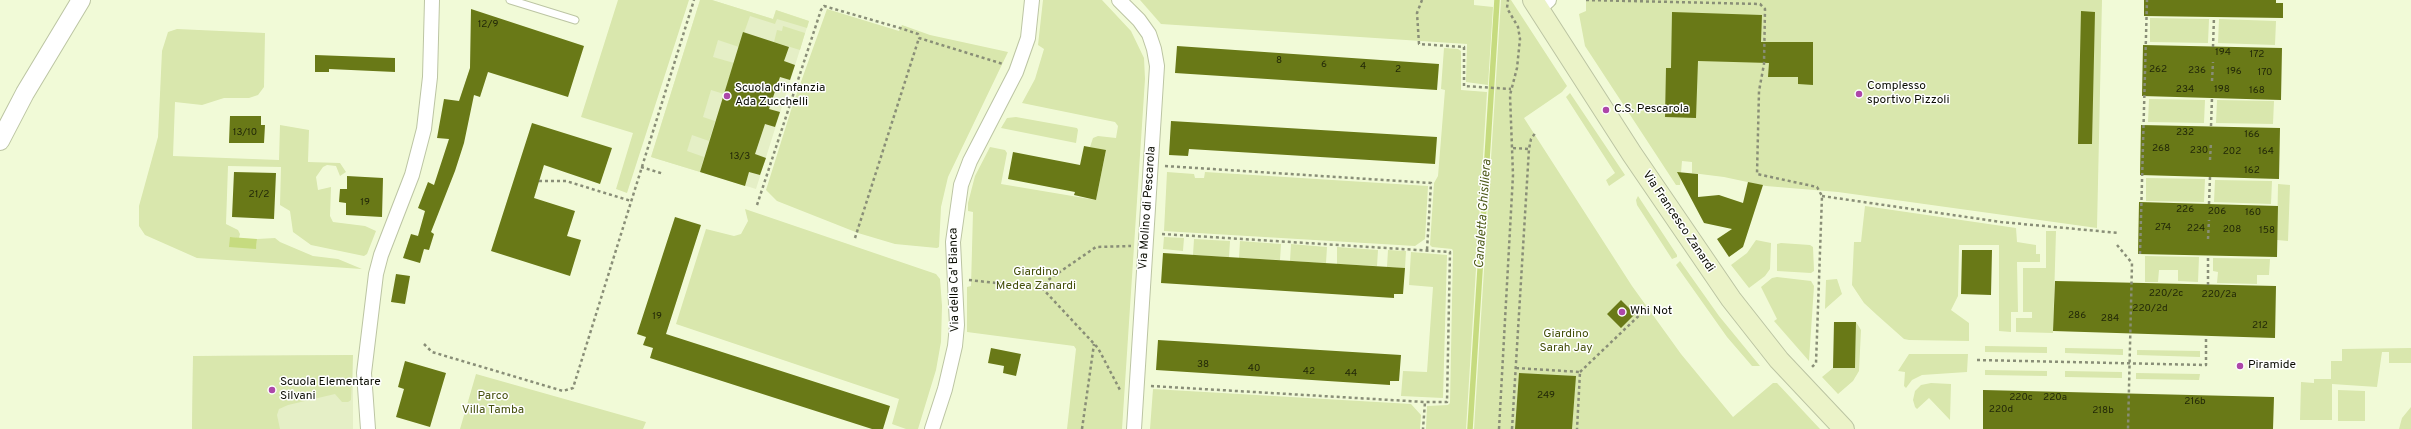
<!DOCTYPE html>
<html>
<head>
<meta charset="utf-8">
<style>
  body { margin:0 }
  canvas { display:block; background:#f1fad7 }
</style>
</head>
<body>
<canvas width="2411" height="429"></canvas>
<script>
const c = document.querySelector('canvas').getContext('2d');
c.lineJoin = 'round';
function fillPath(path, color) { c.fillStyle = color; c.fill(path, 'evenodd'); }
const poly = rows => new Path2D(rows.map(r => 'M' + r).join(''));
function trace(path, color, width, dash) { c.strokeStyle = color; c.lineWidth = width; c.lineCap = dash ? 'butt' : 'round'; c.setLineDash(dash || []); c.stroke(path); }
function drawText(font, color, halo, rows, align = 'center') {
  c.font = font + ' Overpass,sans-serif'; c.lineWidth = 3; c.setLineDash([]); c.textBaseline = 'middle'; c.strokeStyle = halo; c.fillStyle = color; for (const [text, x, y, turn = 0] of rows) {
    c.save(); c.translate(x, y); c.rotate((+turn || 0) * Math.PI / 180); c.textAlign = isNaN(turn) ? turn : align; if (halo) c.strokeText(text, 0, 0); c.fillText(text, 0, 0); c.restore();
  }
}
fillPath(poly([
  [700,0,712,0,773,19,776,10,809,21,756,189,651,157],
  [353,355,353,429,192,429,193,356]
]), '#e5efc6');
fillPath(poly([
  [618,0,689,0,627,193,616,189,633,133,581,117],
  [700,0,712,0,773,19,776,10,809,21,807,28,777,19,775,24,750,16,739,47,718,40,713,57,734,63,724,94,711,90,703,117,715,121,709,141,692,135,687,151,704,157,700,172,651,157],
  [1043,0,1102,0,1131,31,1144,58,1145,79,1122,429,1067,429,1076,349,1074,346,967,332,967,287,971,286,973,212,968,211,968,203,975,176,990,147,1005,150,1007,153,1001,184,1096,200,1106,151,1090,147,1093,138,1098,136,1116,138,1118,126,1115,122,1022,103,1035,79,1044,49,1038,45],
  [1140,0,1474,0,1474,5,1493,7,1488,85,1466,82,1467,44,1161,24],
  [1501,0,1511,0,1567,86,1562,92,1524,118,1632,286,1681,354,1733,417,1773,383,1777,383,1820,429,1474,429],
  [1586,0,2102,0,2097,228,1838,192,1766,186,1724,177,1692,173,1692,162,1682,161,1680,185,1676,185,1585,46,1579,14,1586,11],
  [827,9,899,31,902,25,930,35,1008,52,948,177,941,207,939,247,937,248,895,244,858,233,777,201,766,190,792,107],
  [2150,18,2209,19,2208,43,2150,42],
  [2219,19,2276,21,2275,45,2218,43],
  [783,26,805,33,800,50,774,42,777,30,782,31],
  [177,29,265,33,264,87,258,95,249,98,224,98,202,105,175,102,173,156,279,160,280,125,309,130,308,162,340,163,346,172,340,176,336,166,327,165,323,167,316,177,318,190,331,187,330,216,333,222,365,226,376,231,367,254,364,256,311,245,293,232,290,211,280,205,281,167,228,166,226,224,238,230,240,234,239,238,230,237,256,248,257,239,275,238,280,242,313,256,338,259,362,269,197,258,145,235,139,226,139,206,158,137,162,51,168,32],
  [1444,48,1458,49,1461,51,1461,90,1487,92,1466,429,1426,429,1427,406,1448,405,1450,403,1453,251,1452,249,1432,247,1430,245,1434,183,1438,176,1445,90,1441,89],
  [1570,93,1625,175,1609,186,1606,180,1615,173,1566,97],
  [2149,99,2205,100,2204,123,2148,122],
  [2217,100,2274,101,2273,124,2216,123],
  [1016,117,1077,128,1078,130,1076,143,1001,128,1007,118],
  [1167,172,1194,174,1195,178,1204,178,1205,172,1428,186,1425,239,1415,246,1164,231],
  [2146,178,2205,179,2204,202,2146,201],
  [2215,180,2272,181,2271,204,2214,202],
  [2278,184,2290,185,2288,241,2277,240],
  [1638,196,1677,255,1677,257,1672,259,1637,205,1636,200],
  [1865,206,2016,228,2017,242,2036,245,2036,254,2040,254,2040,262,2017,262,2018,312,2011,312,2011,332,1999,331,1999,245,1959,245,1958,296,1951,310,1969,323,1969,341,1909,340,1904,339,1877,315,1864,303,1852,285,1854,242,1861,242],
  [745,209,936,274,940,279,942,306,941,342,936,370,918,429,906,429,892,424,899,399,676,324,706,229,734,236,741,234,748,221],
  [2046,231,2056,231,2053,333,2016,332,2016,318,2032,318,2032,312,2023,312,2023,268,2046,268],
  [1164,237,1184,238,1183,251,1163,249],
  [1194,239,1230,241,1229,257,1193,255],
  [1756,240,1771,243,1770,269,1765,276,1749,288,1731,265,1747,253],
  [1240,241,1281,244,1280,260,1239,258],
  [1781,243,1810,245,1813,247,1814,271,1811,273,1777,271,1777,244],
  [1291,244,1327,247,1326,263,1290,261],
  [1337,247,1378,250,1377,266,1337,264],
  [1388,250,1406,251,1405,268,1387,267],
  [1411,252,1447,255,1443,398,1401,396,1403,371,1427,372,1433,287,1409,285],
  [2145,256,2199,257,2198,282,2178,281,2178,270,2159,270,2158,282,2145,282],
  [2213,258,2270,259,2269,275,2257,275,2257,284,2217,283,2218,272,2213,271],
  [1680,261,1719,316,1760,366,1752,366,1727,337,1676,265],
  [1777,277,1811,281,1814,286,1809,361,1774,321,1777,319,1761,287,1772,278],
  [1837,279,1842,294,1825,309,1826,280],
  [1856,322,1861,330,1859,371,1853,381,1838,394,1822,377,1833,368,1855,368],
  [1985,346,2047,347,2047,353,1985,352],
  [2065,348,2123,349,2123,355,2065,353],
  [2411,348,2411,363,2389,363,2389,352,2382,352,2377,387,2332,384,2332,420,2300,420,2301,382,2314,383,2314,379,2331,379,2331,361,2342,361,2342,349],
  [2137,350,2200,351,2200,357,2137,355],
  [1909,354,1968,354,1967,372,1922,375,1912,380,1906,388,1904,386,1905,372,1898,371],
  [353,355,351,400,348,402,342,402,335,394,288,405,279,409,277,415,280,429,192,429,193,356],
  [1985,370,2047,371,2047,376,1985,375],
  [2065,371,2122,372,2122,378,2065,377],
  [2136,373,2200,374,2199,380,2136,379],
  [476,374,646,422,643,429,460,429],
  [1931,383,1951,384,1950,420,1929,398,1917,409,1915,407,1913,400,1915,391,1921,385],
  [1153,389,1411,404,1421,415,1420,429,1150,429],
  [2338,390,2365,391,2365,421,2338,421],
  [2411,407,2411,429,2399,429,2402,418]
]), '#d9e7ad');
fillPath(poly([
  [230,237,257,239,256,249,229,247]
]), '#c6db7f');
trace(poly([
  [1470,429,1497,0]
]), '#c6db7f', 5.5);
fillPath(poly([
  [2144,0,2276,0,2276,3,2283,3,2283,18,2144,16],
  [471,9,584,46,568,97,488,72,480,97,474,95,464,143,455,171,431,232,434,234,429,250,424,249,420,263,403,258,411,234,418,236,425,211,418,208,428,182,434,185,449,139,437,138,444,99,459,101,470,68],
  [2081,11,2095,12,2092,144,2078,144],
  [1672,12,1762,15,1761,42,1813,42,1813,85,1798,84,1798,77,1768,77,1769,63,1698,61,1696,118,1665,117,1666,68,1671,68],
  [743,32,789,47,784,61,795,65,790,80,780,77,769,109,780,112,775,127,765,124,755,154,766,158,760,175,749,172,745,186,700,172],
  [2143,45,2282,48,2281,100,2142,96],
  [1177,46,1439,64,1437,90,1175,73],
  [315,55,395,58,395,72,329,69,329,72,315,72],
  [230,116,261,116,261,125,265,125,264,143,229,143],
  [1171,121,1437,137,1435,164,1189,149,1188,156,1169,155],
  [532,123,612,148,600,184,544,165,534,198,575,211,567,236,581,240,570,276,491,251],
  [2141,125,2280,128,2279,179,2140,175],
  [1084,146,1106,150,1096,200,1074,195,1075,192,1008,179,1013,152,1080,165],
  [234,172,276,173,274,219,232,217],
  [1677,172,1698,174,1698,197,1719,195,1743,203,1748,182,1763,185,1743,247,1729,257,1717,239,1732,229,1704,223],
  [347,176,383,178,382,217,346,215,346,203,339,202,340,189,347,189],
  [2139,202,2278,206,2277,257,2138,254],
  [675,217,701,225,666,334,890,406,883,429,872,429,650,358,653,348,643,345,646,337,637,334],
  [1962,250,1992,250,1991,295,1961,294],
  [1163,253,1405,268,1403,294,1394,294,1394,298,1161,283],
  [396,274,410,276,405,304,391,302],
  [2055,281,2276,286,2275,338,2053,331],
  [1621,300,1635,314,1621,328,1607,314],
  [1834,322,1856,322,1855,368,1833,368],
  [1158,340,1401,355,1399,381,1390,381,1390,385,1156,370],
  [991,348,1021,354,1016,376,1003,373,1004,366,988,363],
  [405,361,446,373,430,427,396,417,404,389,398,387],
  [1519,373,1576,376,1572,429,1515,429],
  [1983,390,2274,397,2273,429,1983,429]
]), '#697917');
const service = poly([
  [510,0,575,20]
]);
const minor = poly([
  [1119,0,1139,20,1149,34,1154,49,1157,66,1134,429],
  [1539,9,1549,0],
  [368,429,364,373,376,274,381,255,412,175,424,129,430,77,432,0],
  [932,429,945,389,955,346,957,325,953,242,961,185,970,161,1016,72,1028,38,1032,0]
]);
const tertiary = poly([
  [0,141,25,93,81,0]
]);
const secondary = poly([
  [1533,0,1632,154,1731,299,1779,360,1844,429]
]);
trace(service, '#bcc5a3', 9);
trace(minor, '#bcc5a3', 16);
trace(tertiary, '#bcc5a3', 20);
trace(secondary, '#bcc5a3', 22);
trace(poly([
  [1422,0,1417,13,1419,44,1464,47,1464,86,1511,89],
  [1586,0,1760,4,1765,9,1764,64,1759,91,1757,174,1817,187,1822,196,1816,363,1811,368],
  [2213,47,2214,17],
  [2212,81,2213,62],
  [2211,126,2212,98],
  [1513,148,1529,149],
  [2210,160,2211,142],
  [1165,166,1431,183,1427,250],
  [641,167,664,174],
  [539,181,566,181,631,201],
  [1822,196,2001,222,2119,233],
  [2209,204,2210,177],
  [757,205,821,10,824,6,900,28,918,34,919,38,1003,64],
  [1162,234,1450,252,1447,402,1425,402],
  [855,238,919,38],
  [2208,239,2209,220],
  [2117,245,2132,263,2128,429],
  [2140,254,2147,0],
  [969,280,1042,288,1048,280,1096,247,1131,246],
  [2208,285,2208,255],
  [1042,288,1098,348,1120,390],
  [424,344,432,352,563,391,573,388,694,0],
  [1977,360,2206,365,2206,337],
  [1516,368,1580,372,1577,429],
  [1580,372,1649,306],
  [1151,386,1425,402,1423,429],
  [1082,429,1094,344],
  [1499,429,1513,175,1510,95,1517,68,1520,39,1518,27,1507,8,1508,0],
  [1512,429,1529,149,1531,139,1536,132]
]), '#898e77', 2.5, [3, 3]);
trace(service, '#fff', 7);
trace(minor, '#fff', 14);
trace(tertiary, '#fff', 18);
trace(secondary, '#ebf3c8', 20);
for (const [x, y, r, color] of [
  [1859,94,4,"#ad46a9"],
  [727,96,4,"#ad46a9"],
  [1606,110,4,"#ad46a9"],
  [1622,312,4,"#ad46a9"],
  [2240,366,4,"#ad46a9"],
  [272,390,4,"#ad46a9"]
]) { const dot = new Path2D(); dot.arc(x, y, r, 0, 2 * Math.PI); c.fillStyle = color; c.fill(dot); trace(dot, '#fff', 1.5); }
drawText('10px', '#222808', null, [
  ["12/9",488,25],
  ["194",2223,53],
  ["172",2257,55],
  ["8",1279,61],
  ["6",1324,65],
  ["4",1363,67],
  ["2",1398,70],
  ["262",2158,70],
  ["236",2197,71],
  ["196",2234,72],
  ["170",2265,73],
  ["234",2185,90],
  ["198",2222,90],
  ["168",2257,91],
  ["13/10",245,133],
  ["232",2185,133],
  ["166",2252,135],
  ["268",2161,149],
  ["230",2199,151],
  ["202",2232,152],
  ["164",2266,152],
  ["13/3",740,157],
  ["162",2252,171],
  ["21/2",259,195],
  ["19",365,203],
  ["226",2185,210],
  ["206",2217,212],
  ["160",2253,213],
  ["274",2163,228],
  ["224",2196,229],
  ["208",2232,230],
  ["158",2267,231],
  ["220/2c",2166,294],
  ["220/2a",2219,295],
  ["220/2d",2150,309],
  ["286",2077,316],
  ["19",657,317],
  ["284",2110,319],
  ["212",2260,326],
  ["38",1203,365],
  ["40",1254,369],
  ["42",1309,372],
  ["44",1351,374],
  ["249",1546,396],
  ["220c",2021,398],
  ["220a",2055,398],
  ["216b",2195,402],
  ["220d",2001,410],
  ["218b",2103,411]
]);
drawText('12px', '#0b0d03', '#fff', [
  ["Complesso",1867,87],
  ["sportivo Pizzoli",1867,101],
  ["Scuola d'infanzia",735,89],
  ["Ada Zucchelli",735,103],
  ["C.S. Pescarola",1614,110],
  ["Whi Not",1630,312],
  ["Piramide",2248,366],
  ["Scuola Elementare",280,383],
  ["Silvani",280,397]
], 'left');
drawText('12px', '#0b0d03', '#fff', [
  ["Via Molino di Pescarola",1148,208,-86],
  ["Via Francesco Zanardi",1678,222,56],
  ["Via della Ca' Bianca",955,280,-91]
]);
drawText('12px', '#45500c', '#fff', [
  ["Giardino",1036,273],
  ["Medea Zanardi",1036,287],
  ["Giardino",1566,335],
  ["Sarah Jay",1566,349],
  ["Parco",493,397],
  ["Villa Tamba",493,411]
]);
drawText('italic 13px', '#4f5b1a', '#fff', [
  ["Canaletta Ghisiliera",1484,214,-86]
]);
</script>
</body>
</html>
